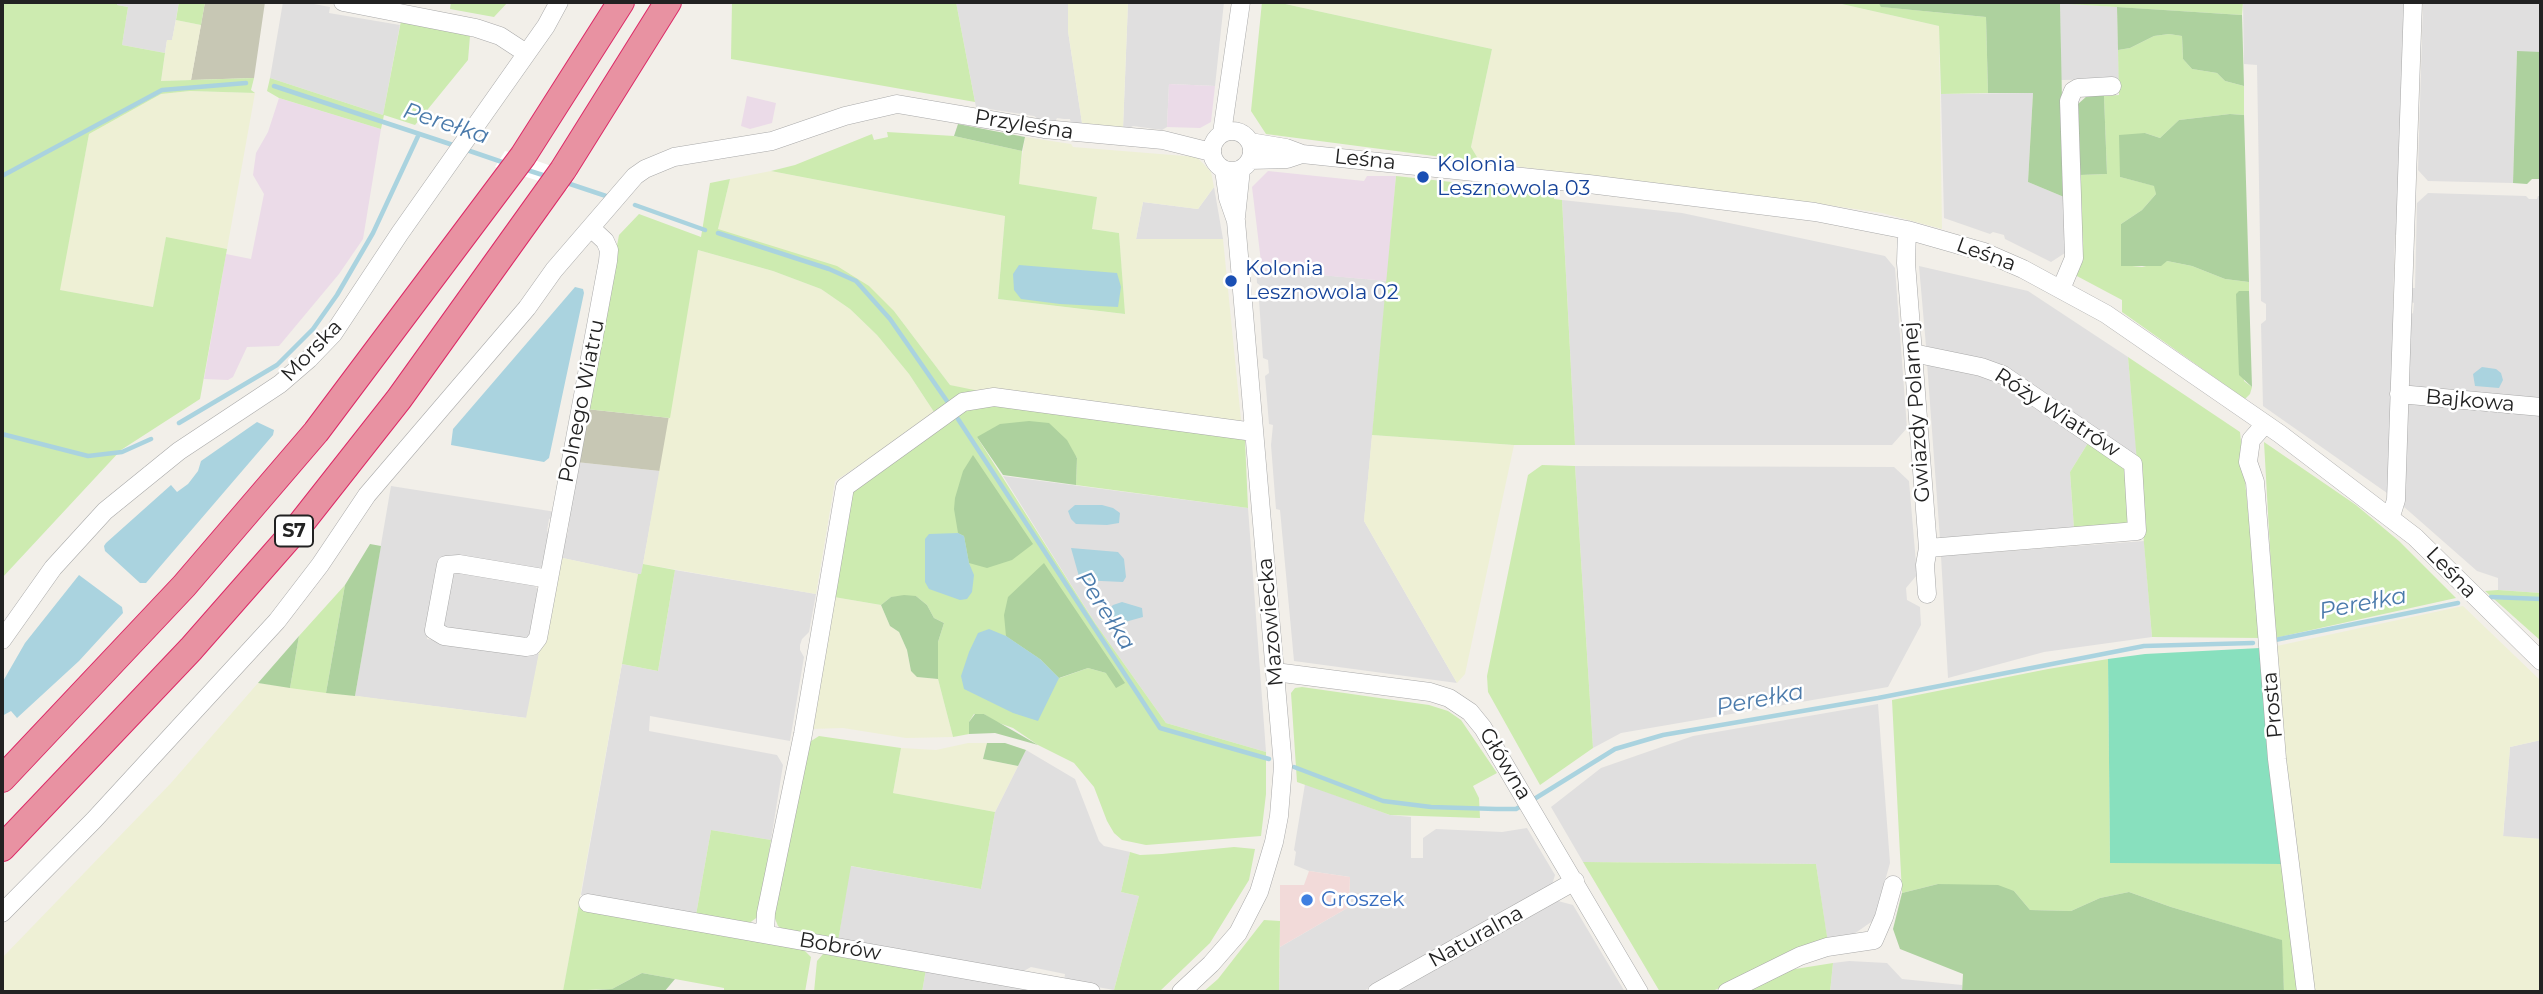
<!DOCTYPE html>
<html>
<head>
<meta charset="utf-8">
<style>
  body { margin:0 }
  #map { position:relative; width:2543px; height:994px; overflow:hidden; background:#f2efe9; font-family:Montserrat,sans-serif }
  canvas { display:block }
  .frame { position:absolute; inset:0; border:4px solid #222; pointer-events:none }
</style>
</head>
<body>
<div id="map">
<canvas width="2543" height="994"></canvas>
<div class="frame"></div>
</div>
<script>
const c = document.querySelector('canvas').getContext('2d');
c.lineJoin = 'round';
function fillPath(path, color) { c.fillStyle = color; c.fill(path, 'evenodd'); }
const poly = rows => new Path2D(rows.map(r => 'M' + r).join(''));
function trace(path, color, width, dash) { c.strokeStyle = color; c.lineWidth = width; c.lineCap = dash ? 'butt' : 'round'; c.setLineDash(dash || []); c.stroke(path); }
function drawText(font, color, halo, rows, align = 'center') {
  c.font = font + ' Montserrat,sans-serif'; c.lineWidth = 5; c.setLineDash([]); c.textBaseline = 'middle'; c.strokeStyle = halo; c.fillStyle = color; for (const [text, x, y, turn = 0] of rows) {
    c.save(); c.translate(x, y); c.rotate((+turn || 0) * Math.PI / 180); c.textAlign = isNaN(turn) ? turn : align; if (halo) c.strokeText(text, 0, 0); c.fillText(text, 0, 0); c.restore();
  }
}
fillPath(poly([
  [117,2,179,2,172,41,167,40,165,53,122,45,128,7,117,5],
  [283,2,303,2,330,7,329,13,400,25,383,115,270,78],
  [956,2,1068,2,1068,31,1082,123,1071,123,1070,119,1064,119,1057,118,1055,122,1039,120,1034,116,976,107],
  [1128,2,1224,2,1215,86,1169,84,1167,127,1162,130,1133,126,1127,129,1123,128],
  [2243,2,2405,2,2398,234,2395,235,2393,305,2396,311,2395,377,2391,387,2392,480,2387,493,2263,406,2261,324,2266,320,2266,304,2261,301,2257,65,2244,64],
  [2423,2,2541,2,2541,52,2517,52,2513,183,2428,181,2418,170],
  [2060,3,2117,7,2119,79,2061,80],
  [2033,93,2028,182,2064,197,2065,253,2051,262,2005,239,2004,235,1993,232,1990,234,1944,218,1941,94],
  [1214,187,1223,239,1136,239,1143,202,1198,209],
  [2428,193,2526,196,2529,199,2537,199,2538,196,2541,196,2541,398,2539,401,2406,386,2410,315,2413,313,2414,303,2410,302,2410,288,2415,288,2417,203],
  [1562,200,1682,213,1885,256,1895,268,1907,428,1892,445,1575,445],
  [1919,266,2028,291,2128,357,2137,456,1997,363,1926,346],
  [1256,269,1387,281,1364,521,1457,683,1294,661,1280,510,1276,509,1271,445,1273,425,1269,424,1265,376,1269,373,1268,360,1263,358,1259,300,1262,298,1262,287,1257,283],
  [1927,363,1991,379,2088,443,2070,472,2074,529,1940,539],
  [2405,402,2457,406,2459,408,2541,413,2541,593,2498,590,2498,578,2477,571,2403,506],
  [576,462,660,471,641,575,558,557,562,538,567,536,569,525,565,522],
  [1575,466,1894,467,1909,481,1917,575,1906,588,1907,600,1920,607,1921,625,1888,687,1621,733,1593,748],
  [1003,476,1248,508,1266,752,1166,723,1095,623],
  [391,486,556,512,555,517,549,519,547,531,553,535,547,564,533,572,441,557,427,639,539,654,527,718,355,696],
  [2144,541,2152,637,2044,652,1948,678,1941,556],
  [459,569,532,582,541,594,533,633,521,641,448,631,441,622,449,578],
  [675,570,816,594,809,632,802,639,800,645,800,650,804,657,790,741,650,716,649,731,777,755,783,765,771,840,711,830,696,915,581,895,622,664,658,671],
  [1878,704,1890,863,1874,920,1854,934,1827,938,1816,864,1583,862,1551,807,1601,768,1693,736],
  [2541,740,2541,839,2503,837,2510,747],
  [1026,750,1075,779,1099,841,1104,846,1130,852,1121,892,1139,896,1114,990,1064,981,1065,974,1031,967,1020,973,838,941,850,866,981,889,995,812],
  [1305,784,1390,815,1411,817,1411,858,1423,858,1423,838,1436,829,1502,832,1527,828,1555,875,1552,885,1362,992,1279,992,1280,947,1349,907,1350,877,1309,871,1294,865,1296,852,1294,850],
  [1558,901,1573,905,1625,992,1394,992],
  [1849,961,1887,963,1902,979,1962,985,1962,992,1830,992,1833,963],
  [926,969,1041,990,1041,992,922,992]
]), '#e0dfdf');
fillPath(poly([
  [1309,871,1350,877,1349,907,1280,947,1280,885,1304,885]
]), '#f2dad9');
fillPath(poly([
  [1169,84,1215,86,1211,122,1200,128,1167,127],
  [747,96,776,103,772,123,750,129,741,126],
  [279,98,381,129,363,239,339,274,279,346,247,347,233,377,228,380,204,379,226,254,251,259,264,194,253,175,256,153,268,132],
  [1268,171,1364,181,1367,176,1396,176,1387,281,1262,270,1252,187]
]), '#ebdbe8');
fillPath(poly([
  [205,2,265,2,254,78,191,80],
  [586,409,670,418,660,471,576,462]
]), '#c7c7b4');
fillPath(poly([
  [1068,2,1128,2,1123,128,1082,123,1068,31],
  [1276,2,1833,2,1939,26,1942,229,1882,213,1821,204,1480,162,1471,147,1492,49],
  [176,20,201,25,191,80,161,81,167,40,172,40],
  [190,91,255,93,227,249,166,238,153,307,59,290,89,134,161,94],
  [1025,137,1071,144,1073,147,1197,157,1211,172,1214,187,1198,209,1143,202,1136,239,1223,239,1241,420,1238,423,1136,412,966,390,950,385,894,311,718,229,730,179,771,171,1005,216,998,299,1124,314,1119,233,1092,229,1097,197,1018,184],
  [698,250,773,271,821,289,850,309,877,335,909,374,936,415,835,481,816,594,643,564],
  [1372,435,1514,445,1465,674,1457,683,1364,521],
  [558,557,638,574,563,992,2,992,2,958,171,783,258,683,526,718],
  [834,597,881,605,890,626,899,632,907,650,911,671,918,677,938,679,953,737,906,738,843,728,810,729],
  [2463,606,2541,681,2541,740,2510,747,2503,836,2541,839,2541,992,2313,992,2272,647],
  [968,743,987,743,983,759,1018,766,995,812,893,793,901,748,936,750]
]), '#eef0d5');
fillPath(poly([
  [2,2,117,2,117,5,128,7,122,45,165,53,161,81,254,78,251,90,255,93,190,91,161,94,89,134,60,290,153,307,166,237,227,249,200,399,121,450,2,578],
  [179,2,205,2,201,25,176,20],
  [451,2,508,2,494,17,450,9],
  [732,2,956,2,975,102,731,59],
  [1262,2,1276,2,1492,49,1471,147,1480,162,1266,134,1251,111],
  [1833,2,1878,2,1882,7,1986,17,1988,93,1941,94,1939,26],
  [2037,2,2243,2,2242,15],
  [401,21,470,36,468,60,415,125,384,115,381,129,279,98,267,91,270,78,383,115],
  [2169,34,2182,36,2183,59,2192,69,2217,73,2225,81,2244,86,2244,115,2230,114,2179,120,2160,138,2145,133,2120,177,2155,186,2156,194,2142,210,2121,224,2122,265,2142,267,2167,261,2192,266,2225,279,2249,282,2249,291,2239,291,2244,381,2252,387,2250,394,2245,399,2122,312,2122,300,2075,275,2080,175,2107,174,2104,96,2119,95,2118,50,2130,48,2154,36],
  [887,132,954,136,1022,151,1019,184,1097,197,1092,229,1119,233,1125,314,998,299,1005,216,771,171,795,165,872,134,874,140,888,137],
  [1396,176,1554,193,1554,199,1562,200,1575,445,1514,445,1372,435],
  [730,179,718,229,837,266,869,286,894,311,950,385,979,391,936,415,909,374,877,335,850,309,821,289,773,271,698,250,670,418,586,409,619,235,639,214,701,237,710,183],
  [2128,357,2240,432,2261,638,2152,637],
  [994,401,1245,440,1248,508,1076,485,1077,457,977,437,1095,623,1166,723,1266,752,1266,794,1261,836,1146,845,1122,840,1114,833,1107,821,1094,787,1074,763,1038,745,1013,728,996,722,984,714,974,714,969,722,969,734,953,737,938,679,938,642,944,623,934,618,927,605,916,596,891,597,881,605,834,597,850,493,948,416],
  [1043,564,1106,673,1088,668,1060,678,1040,659],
  [2264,442,2356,505,2399,541,2456,598,2275,638],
  [2088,443,2128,469,2132,517,2124,526,2074,529,2070,472],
  [1542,465,1575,466,1593,748,1540,785,1488,692,1487,676,1528,475],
  [643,564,675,570,658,671,622,664,638,574,641,574],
  [345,585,326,693,290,688,299,636],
  [2498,590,2541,593,2541,641,2485,591],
  [2108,659,2110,862,2283,864,2300,992,2284,992,2281,940,2171,907,2129,892,2100,898,2071,911,2030,910,2014,891,1938,884,1902,893,1892,700,2048,669],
  [1302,687,1429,705,1448,711,1461,720,1497,773,1473,786,1479,798,1480,818,1390,815,1297,782,1291,693,1295,688],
  [819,736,901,748,893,793,995,812,981,889,851,866,838,941,785,931,778,926,774,916,808,743],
  [711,830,771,840,759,916,748,924,696,915],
  [1234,847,1255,849,1249,880,1210,943,1160,991,1114,990,1139,896,1121,892,1130,852,1140,855,1162,854],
  [1583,862,1816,864,1828,943,1710,992,1660,992],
  [579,904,798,944,811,957,805,992,724,992,724,988,642,973,612,989,563,991],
  [1264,920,1280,921,1279,992,1203,992,1218,979],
  [832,951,926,969,922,992,814,992,817,961,823,954],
  [1833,963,1830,992,1742,992,1789,970]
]), '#cdebb0');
fillPath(poly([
  [1878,2,2060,3,2064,197,2028,182,2033,93,1988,93,1986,17,1881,7],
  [2117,7,2242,15,2244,86,2225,81,2217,73,2192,69,2183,59,2182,36,2169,34,2154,36,2130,48,2118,50],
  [2517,51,2541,52,2541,179,2532,179,2527,184,2513,183],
  [2087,96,2104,96,2107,174,2080,175,2078,104],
  [2230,114,2244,115,2249,282,2225,279,2192,266,2167,261,2161,266,2121,266,2121,224,2142,210,2156,194,2154,186,2120,177,2119,135,2145,133,2160,138,2179,120],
  [958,124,1025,137,1022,151,954,136],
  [2239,291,2249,291,2252,387,2239,375,2236,294],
  [1029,421,1049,423,1067,440,1077,458,1076,485,1003,475,977,437,1000,424],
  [973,455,1033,544,1012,560,987,568,969,563,964,536,958,533,954,509,955,498,963,471],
  [370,544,381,546,355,696,326,693,345,585],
  [1044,563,1125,683,1116,688,1106,673,1088,668,1059,678,1040,659,1006,636,1004,615,1008,597],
  [904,595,916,596,927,605,934,618,944,623,938,642,938,679,917,677,911,671,907,650,899,632,890,626,881,605,891,597],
  [299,636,290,688,258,683],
  [975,714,984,714,1038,745,995,733,969,734,969,722],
  [987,743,1005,743,1026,750,1018,766,983,759],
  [1938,884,1998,885,2014,891,2030,910,2071,911,2100,898,2129,892,2171,907,2282,940,2284,992,1962,992,1963,974,1900,949,1893,929,1902,893],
  [642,973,675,979,664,992,563,992,612,989]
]), '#add19e');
fillPath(poly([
  [2260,648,2268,754,2283,864,2110,863,2108,659,2145,654]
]), '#88e0be');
fillPath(poly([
  [1019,265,1117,273,1121,287,1118,307,1060,304,1021,299,1014,290,1013,274],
  [575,287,583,289,584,293,549,458,544,462,451,445,453,429],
  [2482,367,2496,369,2501,373,2503,380,2499,388,2475,386,2473,374],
  [257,422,274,430,273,435,146,583,140,583,105,551,104,546,106,543,171,485,177,492,188,484,198,471,201,461],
  [1075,505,1102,505,1113,508,1120,513,1119,523,1107,525,1076,524,1071,519,1068,511],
  [958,533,964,536,969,563,974,575,972,592,967,599,960,600,929,589,925,582,925,539,929,534],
  [1071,548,1118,552,1124,559,1126,577,1123,582,1080,580],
  [79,575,122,607,123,613,79,661,17,718,11,711,2,716,2,683,25,643],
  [1122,602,1142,608,1143,617,1118,624,1112,621,1109,609,1113,605],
  [989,629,1006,636,1040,659,1059,678,1038,721,1013,713,964,689,961,676,969,652,978,633]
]), '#aad3df');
fillPath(poly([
  [505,151,523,156,577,175,567,190,495,167]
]), '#fff');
trace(poly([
  [274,86,456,146],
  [464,149,505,163],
  [524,169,549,177],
  [2,176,162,90,246,83],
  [564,182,606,196],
  [635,205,705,230],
  [718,233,829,269,856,281,890,319,949,404],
  [958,419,1160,728,1269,759],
  [179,423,277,365,313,329,337,295,373,233,419,134],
  [2,434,88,456,122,452,151,439],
  [2491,597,2541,599],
  [2275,640,2458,603],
  [1294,767,1383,801,1431,807,1496,809,1516,809,1523,805],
  [1531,801,1615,749,1663,735,1878,698,2144,646,2253,643]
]), '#aad3df', 4.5);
const minor = poly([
  [343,2,476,28,500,36,526,53],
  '1212 151a20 20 0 1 1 40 0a20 20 0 1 1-40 0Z',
  [1222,133,1241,2],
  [1250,142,1286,148,1302,154,1589,184,1815,212,1907,230,1984,252,2023,269,2106,314,2280,434,2415,537,2541,661],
  [1250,160,1287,159,1299,155],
  [1236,217,1241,169],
  [1907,230,1906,263,1928,548,1925,565,1927,594],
  [2061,289,2074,258,2069,101,2073,91,2078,88,2112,86],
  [1913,353,1981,367,2003,375,2133,464,2137,531,1928,548],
  [2399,394,2541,407],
  [2265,424,2251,440,2248,462,2255,482,2277,759,2306,992],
  [2391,516,2396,500,2413,2],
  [549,579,459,564,446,565,434,630,444,636,526,647,532,646,538,638,608,261,609,250,605,241,591,228],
  [2,640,53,568,105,511,179,451,280,384,309,359,333,334,400,233,546,26,559,2],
  [1275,672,1430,692,1449,698,1470,712,1483,728,1639,992],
  [588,903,1091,992],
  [2,913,94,820,277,621,320,565,367,495,527,308,554,270,635,176,645,169,674,157,772,141,845,116,897,104,1044,129,1163,140,1211,152],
  [765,933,766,913,803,734,845,487,963,402,994,397,1254,432],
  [1181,992,1211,964,1238,933,1259,892,1274,842,1279,816,1283,766,1236,221,1228,198,1224,170],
  [1377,992,1575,881],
  [1727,992,1800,956,1827,947,1874,940,1884,917,1893,885]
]);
const highway = poly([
  [2,779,184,586,316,432,523,156,621,2],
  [2,848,191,649,299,526,399,399,563,170,668,2]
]);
trace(minor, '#a9a9a9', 19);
trace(highway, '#dc2a67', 28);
trace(minor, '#fff', 18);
trace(highway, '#e892a2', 26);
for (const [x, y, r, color] of [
  [1423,177,7,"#1a4fb4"],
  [1231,281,7,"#1a4fb4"],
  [1307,900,7,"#3f7fe0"]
]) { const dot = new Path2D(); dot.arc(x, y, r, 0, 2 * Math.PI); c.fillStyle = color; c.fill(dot); trace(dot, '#fff', 2.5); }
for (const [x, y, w] of [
  [294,531,38]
]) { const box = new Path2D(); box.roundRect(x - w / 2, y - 15.5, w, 31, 5); c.fillStyle = '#fff'; c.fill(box); trace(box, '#222', 2); }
drawText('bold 19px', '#222', null, [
  ["S7",294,531]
]);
drawText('21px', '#222', '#fff', [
  ["Przyleśna",1024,125,9],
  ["Leśna",1365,160,6],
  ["Leśna",1986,255,20],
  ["Morska",312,351,-46],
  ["Polnego Wiatru",582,401,-79],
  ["Bajkowa",2470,401,5],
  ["Gwiazdy Polarnej",1917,412,-94],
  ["Róży Wiatrów",2057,413,33],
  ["Leśna",2451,573,46],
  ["Mazowiecka",1271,622,-95],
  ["Prosta",2273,705,-95],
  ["Główna",1505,764,59],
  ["Naturalna",1476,937,-29],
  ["Bobrów",840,947,10]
]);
drawText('21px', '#164399', '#fff', [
  ["Kolonia",1437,165],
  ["Lesznowola 03",1437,189],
  ["Kolonia",1245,269],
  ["Lesznowola 02",1245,293]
], 'left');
drawText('21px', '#366cbe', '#fff', [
  ["Groszek",1321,900]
], 'left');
drawText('italic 23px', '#4a7aab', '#fff', [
  ["Perełka",446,124,18],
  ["Perełka",2363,604,-11],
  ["Perełka",1105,611,57],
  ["Perełka",1760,700,-11]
]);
</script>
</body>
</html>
